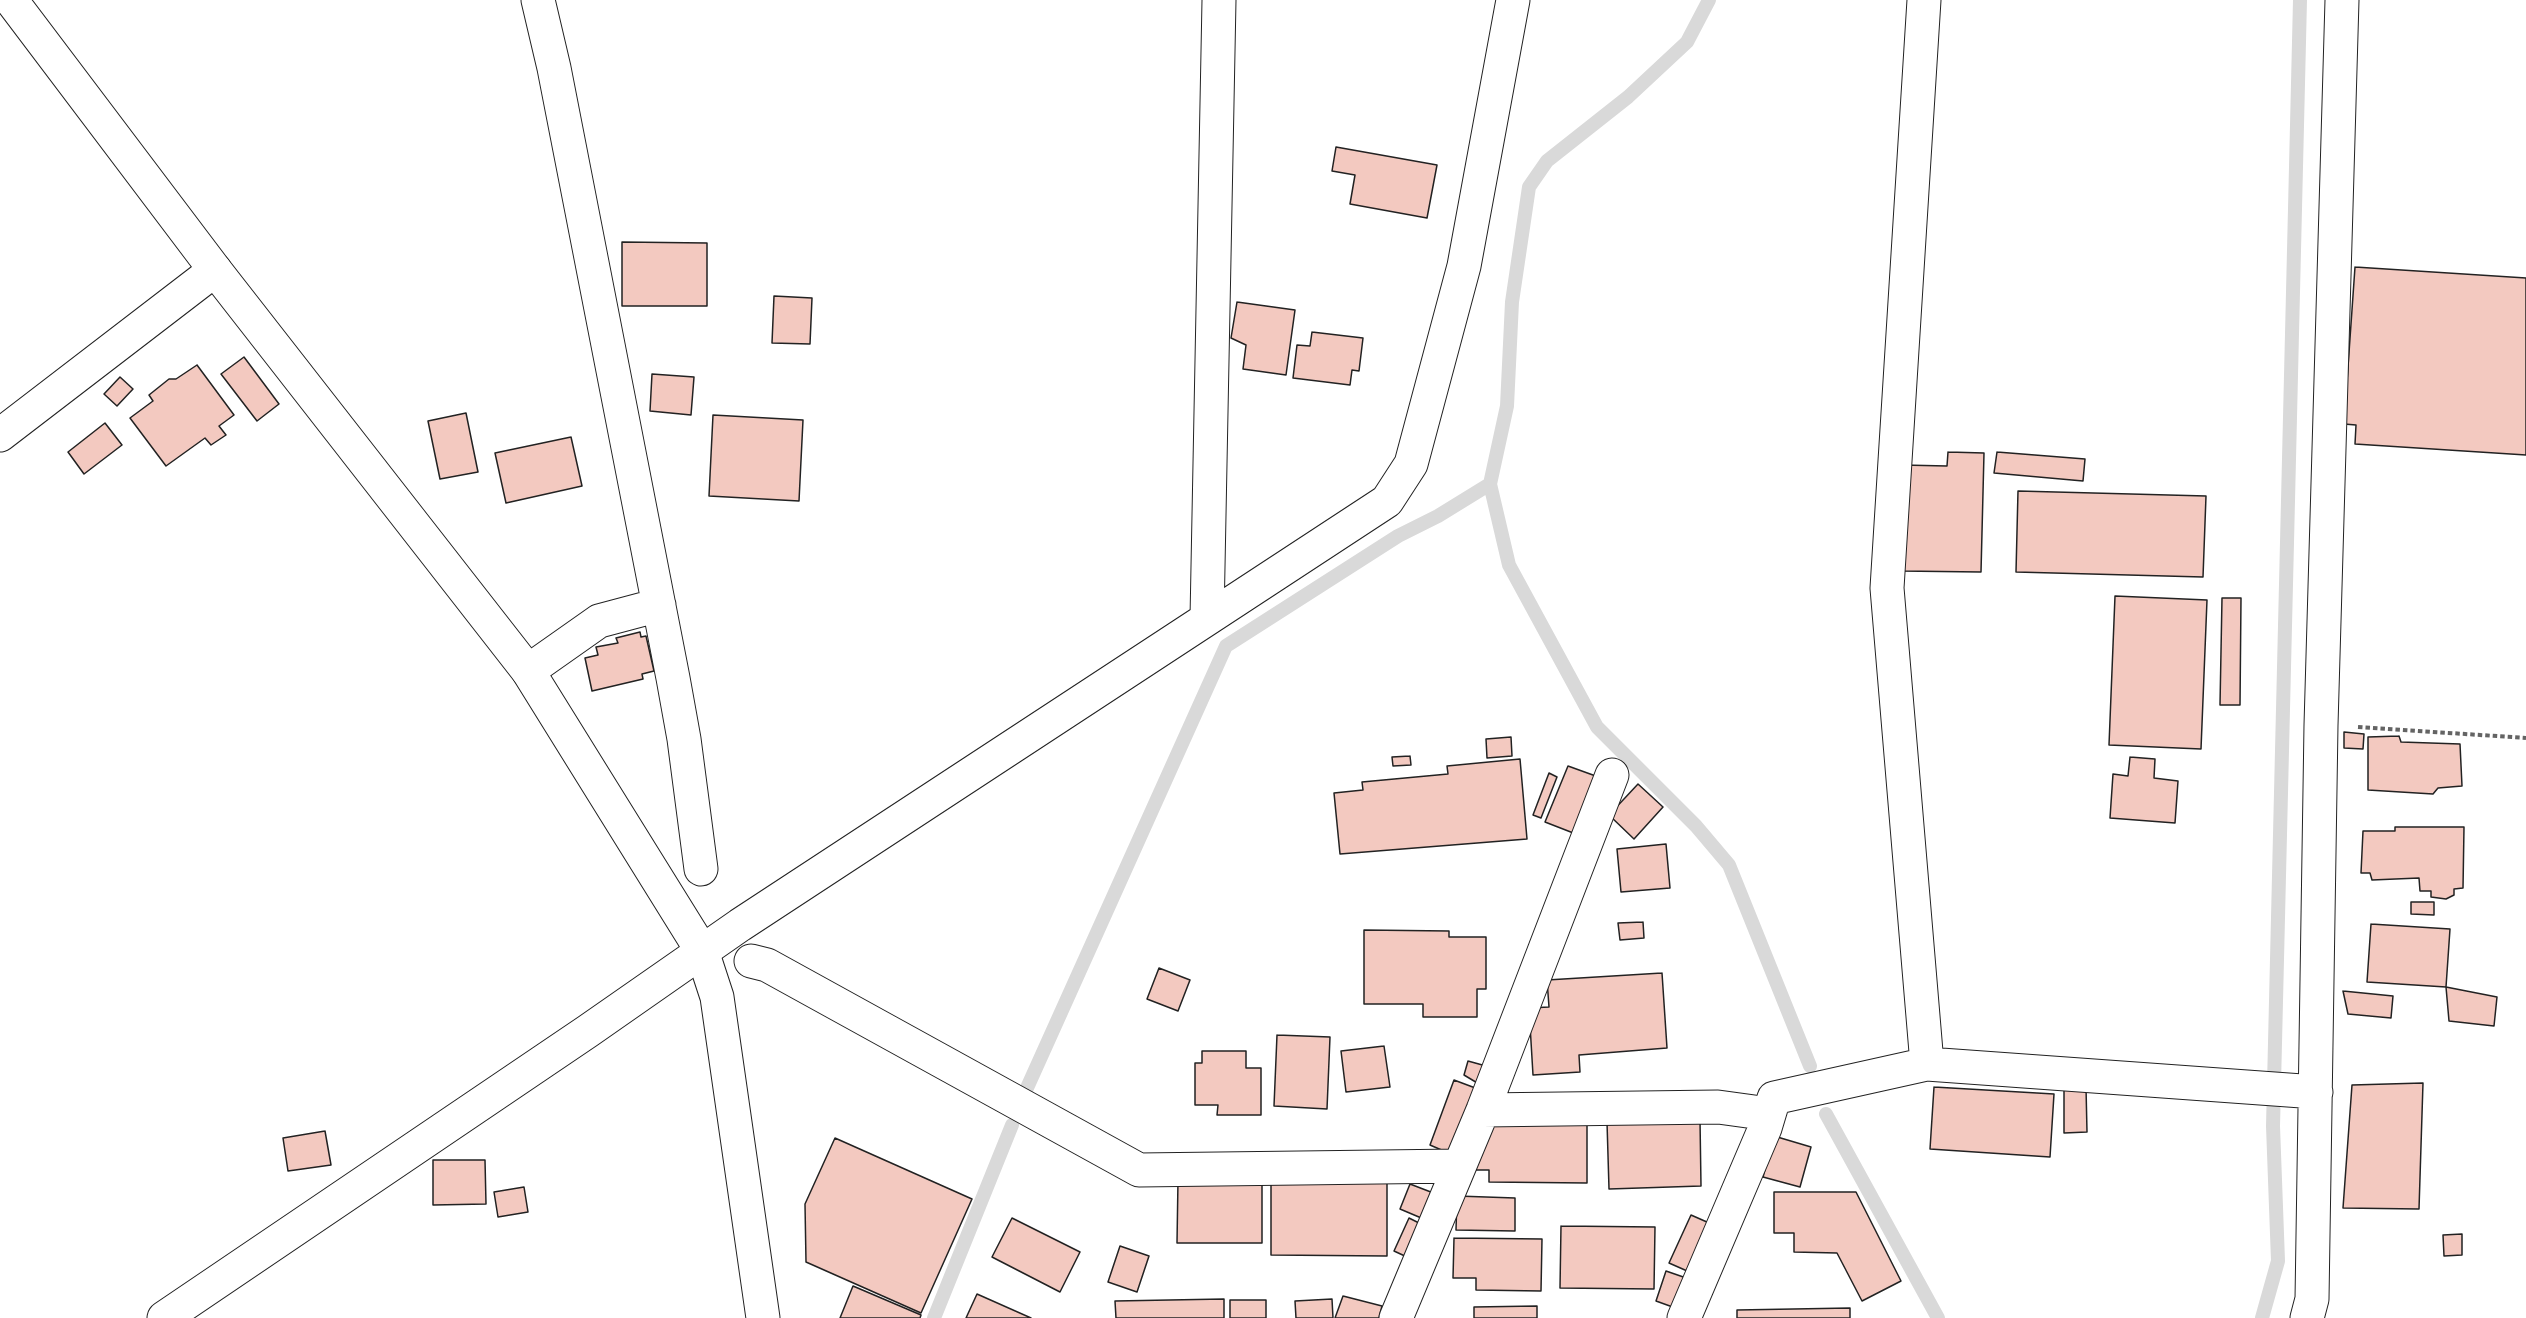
<!DOCTYPE html>
<html>
<head>
<meta charset="utf-8">
<style>
  body { margin:0 }
  canvas { display:block; background:#fff }
</style>
</head>
<body>
<canvas width="2526" height="1318"></canvas>
<script>
const c = document.querySelector('canvas').getContext('2d');
c.lineJoin = 'round';
const poly = rows => new Path2D(rows.map(r => 'M' + r).join(''));
function trace(path, color, width, dash) { c.strokeStyle = color; c.lineWidth = width; c.lineCap = dash ? 'butt' : 'round'; c.setLineDash(dash || []); c.stroke(path); }
function fillPath(path, color) { c.fillStyle = color; c.fill(path, 'evenodd'); }
trace(poly([
  [1490,484,1509,565,1597,727,1696,826,1729,865,1810,1066],
  [1026,1090,1226,646,1398,536,1438,516,1490,484,1507,406,1512,302,1529,187,1547,161,1628,97,1687,42,1709,0],
  [1826,1114,1938,1318],
  [934,1318,1012,1125],
  [2262,1318,2278,1261,2273,1126,2300,0]
]), '#d9d9d9', 14);
const building = poly([
  [1336,147,1437,165,1427,218,1350,204,1355,175,1332,171,1336,147],
  [622,242,707,243,707,306,622,306,622,242],
  [2355,267,2526,278,2526,455,2355,444,2356,425,2344,424,2355,267],
  [774,296,812,298,810,344,772,343,774,296],
  [1237,302,1295,310,1286,375,1243,369,1246,345,1231,338,1237,302],
  [1312,332,1363,338,1359,371,1352,370,1350,385,1293,378,1297,345,1310,346,1312,332],
  [244,357,279,404,257,421,221,374,244,357],
  [197,365,234,415,219,426,226,435,211,445,205,438,166,466,130,418,153,401,149,395,169,379,176,379,197,365],
  [652,374,694,377,691,415,650,411,652,374],
  [120,377,133,389,117,406,104,394,120,377],
  [466,413,478,472,440,479,428,421,466,413],
  [713,415,803,420,799,501,709,496,713,415],
  [105,423,122,445,84,474,68,452,105,423],
  [571,437,582,486,506,503,495,453,571,437],
  [1948,452,1984,453,1981,572,1900,571,1902,465,1947,466,1948,452],
  [1997,452,2085,459,2083,481,1994,473,1997,452],
  [2018,491,2206,496,2203,577,2016,572,2018,491],
  [2115,596,2207,600,2201,749,2109,745,2115,596],
  [2222,598,2241,598,2240,705,2220,705,2222,598],
  [640,632,641,637,646,636,654,671,642,674,643,679,592,691,585,658,598,655,596,647,618,643,616,638,640,632],
  [2344,732,2364,734,2363,749,2344,748,2344,732],
  [2399,736,2401,742,2460,744,2462,786,2438,788,2433,794,2368,790,2368,737,2399,736],
  [1511,737,1512,756,1487,758,1486,739,1511,737],
  [1410,756,1411,765,1393,766,1392,757,1410,756],
  [2130,757,2155,759,2154,778,2178,781,2175,823,2110,818,2113,774,2128,776,2130,757],
  [1520,759,1527,839,1340,854,1334,793,1363,790,1362,782,1448,774,1447,766,1520,759],
  [1568,766,1604,779,1581,836,1545,822,1568,766],
  [1549,773,1557,777,1541,818,1533,815,1549,773],
  [1638,784,1663,807,1634,839,1609,815,1638,784],
  [2395,827,2464,827,2463,888,2454,889,2454,895,2446,899,2431,897,2431,891,2420,891,2419,878,2372,880,2370,873,2361,873,2363,831,2395,831,2395,827],
  [1666,844,1670,888,1621,892,1617,849,1666,844],
  [2411,902,2434,902,2434,915,2411,914,2411,902],
  [1643,922,1644,938,1620,940,1618,923,1643,922],
  [2371,924,2450,929,2446,987,2367,982,2371,924],
  [1364,930,1449,931,1449,937,1486,937,1486,989,1477,989,1477,1017,1423,1017,1423,1004,1364,1004,1364,930],
  [1159,968,1190,980,1178,1011,1147,999,1159,968],
  [1662,973,1667,1048,1579,1055,1580,1072,1533,1075,1529,1008,1549,1007,1547,980,1662,973],
  [2446,987,2497,997,2494,1026,2449,1021,2446,987],
  [2343,991,2393,996,2391,1018,2348,1014,2343,991],
  [1277,1035,1330,1037,1327,1109,1274,1106,1277,1035],
  [1384,1046,1390,1087,1346,1092,1341,1051,1384,1046],
  [1202,1051,1246,1051,1246,1068,1261,1068,1261,1115,1217,1115,1218,1105,1195,1105,1195,1063,1202,1063,1202,1051],
  [1468,1061,1486,1066,1479,1084,1464,1075,1468,1061],
  [1454,1080,1478,1089,1453,1155,1430,1145,1454,1080],
  [2423,1083,2419,1209,2343,1208,2352,1085,2423,1083],
  [1934,1087,2054,1094,2050,1157,1930,1149,1934,1087],
  [2064,1087,2086,1087,2087,1132,2064,1133,2064,1087],
  [1700,1120,1701,1186,1609,1189,1607,1122,1700,1120],
  [1483,1123,1587,1123,1587,1183,1489,1182,1489,1170,1467,1170,1483,1123],
  [325,1131,331,1165,288,1171,283,1138,325,1131],
  [1774,1136,1811,1147,1800,1187,1763,1177,1774,1136],
  [835,1138,972,1199,921,1313,806,1262,805,1204,835,1138],
  [433,1160,485,1160,486,1204,433,1205,433,1160],
  [1178,1180,1262,1180,1262,1243,1177,1243,1178,1180],
  [1271,1182,1387,1182,1387,1256,1271,1255,1271,1182],
  [1410,1184,1436,1194,1426,1220,1400,1209,1410,1184],
  [524,1187,528,1212,498,1217,494,1192,524,1187],
  [1774,1192,1856,1192,1901,1281,1862,1301,1837,1253,1794,1252,1794,1233,1774,1233,1774,1192],
  [1457,1196,1515,1198,1515,1231,1456,1230,1457,1196],
  [1691,1215,1716,1226,1694,1274,1669,1263,1691,1215],
  [1012,1218,1080,1252,1060,1292,992,1257,1012,1218],
  [1409,1218,1423,1225,1407,1257,1394,1251,1409,1218],
  [1561,1226,1655,1227,1654,1289,1560,1288,1561,1226],
  [2462,1234,2462,1255,2444,1256,2443,1235,2462,1234],
  [1454,1238,1542,1239,1541,1291,1476,1290,1476,1278,1453,1278,1454,1238],
  [1120,1246,1149,1256,1137,1292,1108,1282,1120,1246],
  [1666,1271,1692,1280,1681,1310,1656,1301,1666,1271],
  [853,1286,921,1315,920,1318,840,1318,853,1286],
  [977,1294,1031,1318,966,1318,977,1294],
  [1343,1296,1382,1306,1379,1318,1335,1318,1343,1296],
  [1224,1299,1224,1318,1116,1318,1115,1301,1224,1299],
  [1332,1299,1333,1318,1296,1318,1295,1301,1332,1299],
  [1230,1300,1266,1300,1266,1318,1230,1318,1230,1300],
  [1537,1306,1537,1318,1474,1318,1474,1307,1537,1306],
  [1850,1308,1850,1318,1737,1318,1737,1310,1850,1308]
]);
fillPath(building, '#f3c9c0');
trace(building, '#222', 1.5);
const minor = poly([
  [538,0,554,68,673,678,684,739,701,869],
  [1924,0,1887,588,1927,1064],
  [0,435,215,270],
  [1207,618,1219,0],
  [528,671,599,621,659,605],
  [751,961,767,965,1139,1170,1459,1166],
  [1483,1110,1718,1107,1769,1114],
  [164,1318,588,1031,740,925,1387,501,1411,464,1464,266,1513,0],
  [1396,1318,1483,1110,1612,775],
  [1684,1318,1765,1128,1774,1098,1927,1064,2316,1092],
  [2307,1318,2312,1299,2321,725,2342,0]
]);
const tertiary = poly([
  [11,0,215,270,528,671,702,951,717,997,763,1318]
]);
trace(minor, '#222', 35);
trace(tertiary, '#222', 35);
trace(poly([
  [2358,727,2526,738]
]), '#646464', 4, [4.5, 3]);
trace(minor, '#fff', 33);
trace(tertiary, '#fff', 33);
</script>
</body>
</html>
